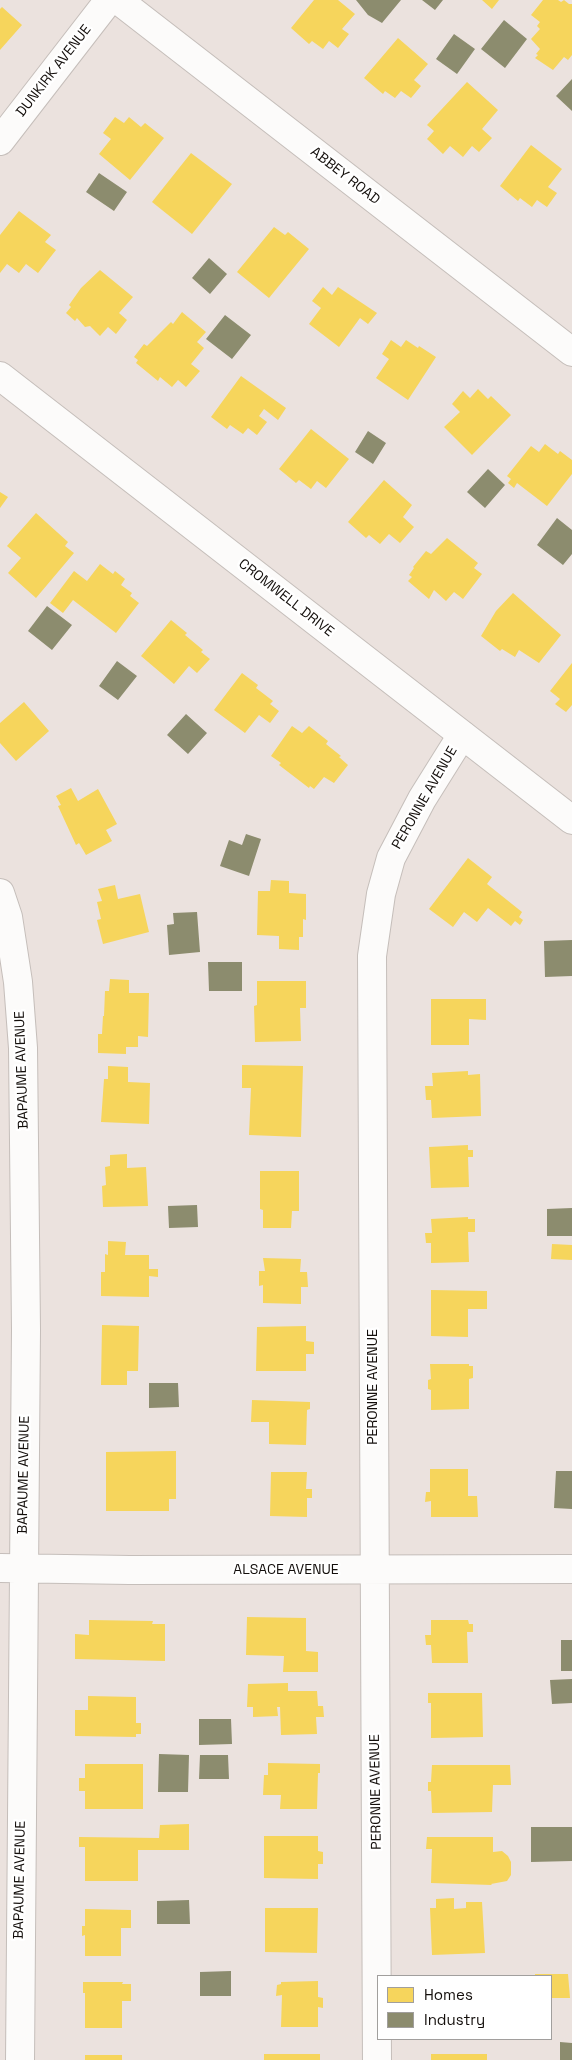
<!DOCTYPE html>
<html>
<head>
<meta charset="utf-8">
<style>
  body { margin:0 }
  #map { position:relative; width:572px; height:2060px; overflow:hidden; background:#ebe2de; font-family:"Space Grotesk",sans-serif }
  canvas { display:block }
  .legend { position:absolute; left:377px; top:1975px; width:175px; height:65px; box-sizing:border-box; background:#fff; border:1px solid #a19f9d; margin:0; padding:6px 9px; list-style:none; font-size:15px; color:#130e0b }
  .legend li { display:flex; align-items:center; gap:10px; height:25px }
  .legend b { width:25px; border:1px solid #a19f9d }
</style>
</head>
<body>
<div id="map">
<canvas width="572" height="2060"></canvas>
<ul class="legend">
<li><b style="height:14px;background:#f6d55c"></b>Homes</li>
<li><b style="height:14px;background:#8c8c6e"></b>Industry</li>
</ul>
</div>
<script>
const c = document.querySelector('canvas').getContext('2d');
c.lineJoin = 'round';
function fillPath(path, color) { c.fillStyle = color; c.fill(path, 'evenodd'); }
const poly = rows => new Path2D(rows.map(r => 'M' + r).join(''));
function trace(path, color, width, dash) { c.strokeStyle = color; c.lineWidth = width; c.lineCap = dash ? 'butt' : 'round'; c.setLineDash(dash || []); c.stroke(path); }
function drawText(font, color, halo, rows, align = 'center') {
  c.font = font + ' "Space Grotesk",sans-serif'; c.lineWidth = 5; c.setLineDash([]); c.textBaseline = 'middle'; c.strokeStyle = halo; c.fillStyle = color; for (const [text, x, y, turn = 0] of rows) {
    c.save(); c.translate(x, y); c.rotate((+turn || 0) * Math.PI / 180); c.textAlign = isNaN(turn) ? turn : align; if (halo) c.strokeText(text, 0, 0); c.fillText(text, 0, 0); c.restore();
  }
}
fillPath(poly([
  [314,0,338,0,355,14,342,29,349,34,338,48,329,41,323,49,312,41,309,44,291,28],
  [482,0,499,0,492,9],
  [543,0,558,0,561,2,564,0,569,4,572,4,572,55,568,60,564,57,553,70,535,58,538,55,536,54,540,49,531,39,540,29,537,26,540,22,531,15],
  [2,7,22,25,0,50,0,9],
  [398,38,428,64,414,80,421,86,411,98,401,91,395,98,385,91,383,94,364,78],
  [467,82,498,110,482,129,492,138,479,152,472,146,463,157,450,146,443,154,427,139,434,131,427,125],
  [115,117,124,123,129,117,141,127,145,123,164,138,130,180,99,154,111,139,103,133],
  [531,145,562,169,548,187,557,193,547,207,537,200,532,207,520,198,518,201,500,186],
  [191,153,232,184,192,234,152,202],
  [19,211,51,235,45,242,56,250,38,273,26,264,19,273,7,264,0,273,0,235],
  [274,227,285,235,288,232,309,249,269,298,237,272],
  [100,270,133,297,119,313,127,320,116,334,108,327,100,336,90,326,85,327,77,318,75,321,66,313,71,307,69,305,81,288],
  [323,287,332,295,338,287,377,313,368,324,360,318,339,347,309,324,321,308,312,301],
  [182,312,206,332,197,342,204,348,191,364,200,371,186,387,178,380,172,387,160,377,158,381,136,363,138,360,134,357,144,344,147,346,171,322,173,324],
  [391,340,401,347,406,340,418,348,419,346,436,357,408,400,376,378,389,359,382,354],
  [241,376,286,408,278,420,264,409,259,416,267,422,257,435,248,428,243,434,230,425,227,429,211,417],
  [478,389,488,399,491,396,511,415,472,455,444,427,460,412,452,404,463,391,470,398],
  [311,429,349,459,326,488,317,481,311,489,299,480,296,483,279,469],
  [545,444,558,454,560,451,572,460,572,474,547,506,517,483,514,488,508,483,511,479,507,476,531,446,539,452],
  [384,480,412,505,403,517,414,527,400,543,389,534,380,544,369,535,366,538,348,522],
  [0,492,8,497,0,508],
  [36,513,68,542,65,546,74,553,36,598,8,573,21,558,7,546],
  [447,538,478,563,474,568,482,574,463,599,454,592,446,601,434,590,429,599,408,581,412,577,409,575,414,568,413,567,426,551,431,554],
  [100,564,113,574,115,571,125,579,121,585,132,593,130,596,139,603,116,633,73,600,63,613,50,603,74,571,87,581],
  [513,593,561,635,539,663,519,650,515,657,502,649,500,651,481,636,496,611],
  [171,620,187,633,185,635,203,650,201,652,210,659,197,673,189,666,174,684,141,656],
  [572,663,572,705,566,712,555,704,560,699,550,691],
  [242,673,258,685,256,688,273,701,270,704,279,711,270,723,259,715,245,733,214,710],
  [24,702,49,731,16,761,0,743,0,723],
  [292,726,302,733,309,726,328,741,326,744,341,756,339,757,348,765,334,783,324,777,314,789,310,786,309,788,279,765,281,763,271,756],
  [71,788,78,801,98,789,117,824,106,830,112,841,86,855,79,843,76,845,58,806,61,805,56,796],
  [468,858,492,877,487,884,522,912,519,917,523,920,520,925,515,921,511,926,488,908,477,922,464,912,453,927,429,909],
  [271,880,289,881,289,893,306,894,306,920,303,919,303,937,299,937,299,950,279,949,279,936,257,935,258,891,270,891],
  [115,885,118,899,140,894,149,932,103,944,97,920,101,919,97,902,102,901,98,889],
  [110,979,129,980,129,993,149,993,148,1037,138,1036,138,1047,126,1047,126,1054,98,1053,98,1034,102,1034,103,1016,104,1016,105,991,109,991],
  [257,981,306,981,306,1008,300,1008,301,1041,255,1042,254,1006,257,1005],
  [431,999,486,999,486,1020,469,1019,469,1045,431,1045],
  [242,1065,303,1066,301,1137,249,1135,251,1088,242,1088],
  [108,1066,128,1067,128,1082,150,1083,149,1124,101,1122,104,1079,108,1079],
  [468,1071,468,1075,480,1074,481,1116,432,1118,431,1100,426,1100,425,1086,433,1086,432,1073],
  [468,1145,468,1150,473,1150,473,1157,468,1157,469,1187,431,1188,429,1147],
  [127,1154,127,1168,146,1167,148,1206,103,1207,102,1186,106,1185,105,1167,110,1166,110,1155],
  [260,1171,299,1171,299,1211,292,1211,291,1228,263,1228,263,1210,260,1209],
  [468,1217,468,1219,475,1219,475,1232,468,1232,469,1262,431,1263,431,1243,426,1243,425,1233,432,1233,431,1219],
  [108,1241,126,1242,125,1255,149,1255,149,1269,158,1269,158,1277,149,1276,149,1297,101,1296,101,1272,105,1272,105,1254,108,1255],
  [552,1244,572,1245,572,1260,551,1259],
  [263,1258,301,1259,300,1272,307,1272,308,1287,301,1287,301,1304,263,1303,263,1285,259,1286,259,1271,265,1271],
  [431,1290,487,1291,487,1309,468,1309,468,1337,431,1336],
  [102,1325,139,1326,138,1371,127,1371,127,1385,101,1385],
  [306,1326,306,1341,314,1342,314,1354,306,1354,306,1371,256,1371,257,1327],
  [430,1364,469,1364,469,1366,473,1366,473,1378,469,1379,469,1409,431,1410,431,1390,428,1389,428,1380,431,1379],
  [252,1400,310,1402,310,1409,307,1410,306,1445,269,1444,269,1422,251,1422],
  [176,1451,176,1499,169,1499,169,1511,106,1511,106,1452],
  [430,1469,468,1469,468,1496,477,1496,478,1517,431,1517,431,1501,425,1502,426,1492,430,1492],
  [271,1472,307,1472,306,1489,312,1489,312,1498,307,1498,307,1517,270,1516],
  [247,1617,306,1618,306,1651,318,1652,318,1672,283,1672,284,1656,246,1655],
  [89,1620,153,1621,152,1624,165,1624,165,1661,75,1659,75,1634,89,1635],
  [431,1620,468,1620,469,1624,473,1624,473,1632,467,1632,468,1663,432,1663,431,1645,426,1645,425,1635,431,1635],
  [288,1683,288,1691,317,1691,318,1706,323,1706,324,1717,316,1717,317,1734,281,1735,280,1707,277,1707,278,1716,253,1717,253,1707,247,1707,248,1684],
  [428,1693,482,1693,483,1737,431,1738,431,1703,428,1703],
  [88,1696,136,1697,136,1723,141,1723,141,1734,136,1734,136,1737,75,1736,75,1710,88,1710],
  [268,1763,320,1764,320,1773,318,1773,317,1809,280,1809,281,1795,263,1795,264,1775,268,1775],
  [85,1764,143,1764,143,1809,85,1809,85,1791,79,1791,79,1778,85,1778],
  [432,1765,510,1765,511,1785,493,1785,492,1812,432,1813,431,1791,428,1791,428,1782,431,1782],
  [189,1824,189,1850,138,1850,138,1881,85,1881,85,1847,79,1847,79,1837,159,1838,160,1825],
  [264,1836,318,1836,318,1851,323,1852,323,1864,318,1864,318,1879,264,1878],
  [427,1837,493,1837,493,1852,502,1851,508,1856,511,1862,511,1875,507,1881,491,1884,492,1885,431,1883,432,1849,426,1849],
  [454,1898,454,1909,466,1908,466,1902,482,1902,485,1953,432,1955,430,1908,436,1908,436,1899],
  [265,1908,318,1908,317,1953,265,1952],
  [85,1909,131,1910,131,1928,121,1928,121,1956,85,1956,85,1935,82,1936,82,1926,85,1926],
  [535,1974,568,1974,570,1998,551,1998,551,1976,535,1976],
  [318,1981,318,1997,323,1998,323,2008,318,2007,318,2027,281,2027,282,1995,276,1996,277,1985,281,1984,281,1982],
  [83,1982,123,1982,122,1984,131,1984,131,2001,122,2001,122,2028,85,2028,85,1993,83,1993],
  [264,2054,320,2054,320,2060,264,2060],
  [431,2054,487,2054,487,2060,431,2060],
  [85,2055,122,2055,122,2060,85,2060]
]), '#f6d55c');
fillPath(poly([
  [356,0,401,0,382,23,368,15],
  [422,0,443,0,435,10],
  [504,20,527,39,505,68,481,49],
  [454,34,475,49,457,74,436,59],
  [572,79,572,111,556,96],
  [99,173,127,192,114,211,86,192],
  [209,258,227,274,210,294,192,278],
  [225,315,251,335,232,359,206,339],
  [368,431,386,443,373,464,355,452],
  [488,469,505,485,485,508,467,492],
  [557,518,572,530,572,554,563,565,537,545],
  [47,606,72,625,52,650,28,631],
  [117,661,137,676,118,700,99,686],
  [186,714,207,733,188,754,167,735],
  [246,834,261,839,249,876,220,866,229,840,242,845],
  [197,912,200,952,169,955,167,925,174,924,173,913],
  [572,940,572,976,545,977,544,941],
  [208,962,242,962,242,991,209,991],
  [197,1205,198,1227,169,1228,168,1206],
  [572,1208,572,1236,547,1236,547,1209],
  [149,1383,178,1383,179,1407,149,1408],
  [556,1471,572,1471,572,1509,554,1508],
  [561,1640,572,1640,572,1671,561,1671],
  [572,1679,572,1703,552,1704,550,1680],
  [199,1719,231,1719,232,1744,199,1745],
  [159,1754,189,1755,188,1792,158,1792],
  [200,1755,228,1755,229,1779,199,1779],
  [531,1827,572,1827,572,1861,531,1862],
  [189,1900,190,1924,157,1924,157,1901],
  [231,1971,231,1996,200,1996,200,1972],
  [560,2042,572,2043,572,2060,560,2060]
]), '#8c8c6e');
const street = poly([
  [118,0,572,352],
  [0,141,109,0],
  [0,893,8,917,18,982,23,1048,26,1330,20,2060],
  [0,1568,130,1570,572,1569],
  [377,2060,372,956,381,894,391,858,422,799,462,735]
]);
const secondary = poly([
  [0,376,572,820]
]);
trace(street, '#c5beba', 30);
trace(secondary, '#c5beba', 30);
trace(street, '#fcfbfa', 28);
trace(secondary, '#fcfbfa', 28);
drawText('14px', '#130e0b', '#fff', [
  ["DUNKIRK AVENUE",54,71,-52],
  ["ABBEY ROAD",345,176,38],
  ["CROMWELL DRIVE",286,598,38],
  ["PERONNE AVENUE",425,798,-60],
  ["BAPAUME AVENUE",22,1070,-92],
  ["PERONNE AVENUE",373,1387,-90],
  ["BAPAUME AVENUE",24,1475,-89],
  ["ALSACE AVENUE",286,1570],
  ["PERONNE AVENUE",376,1792,-91],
  ["BAPAUME AVENUE",20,1880,-89]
]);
</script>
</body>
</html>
